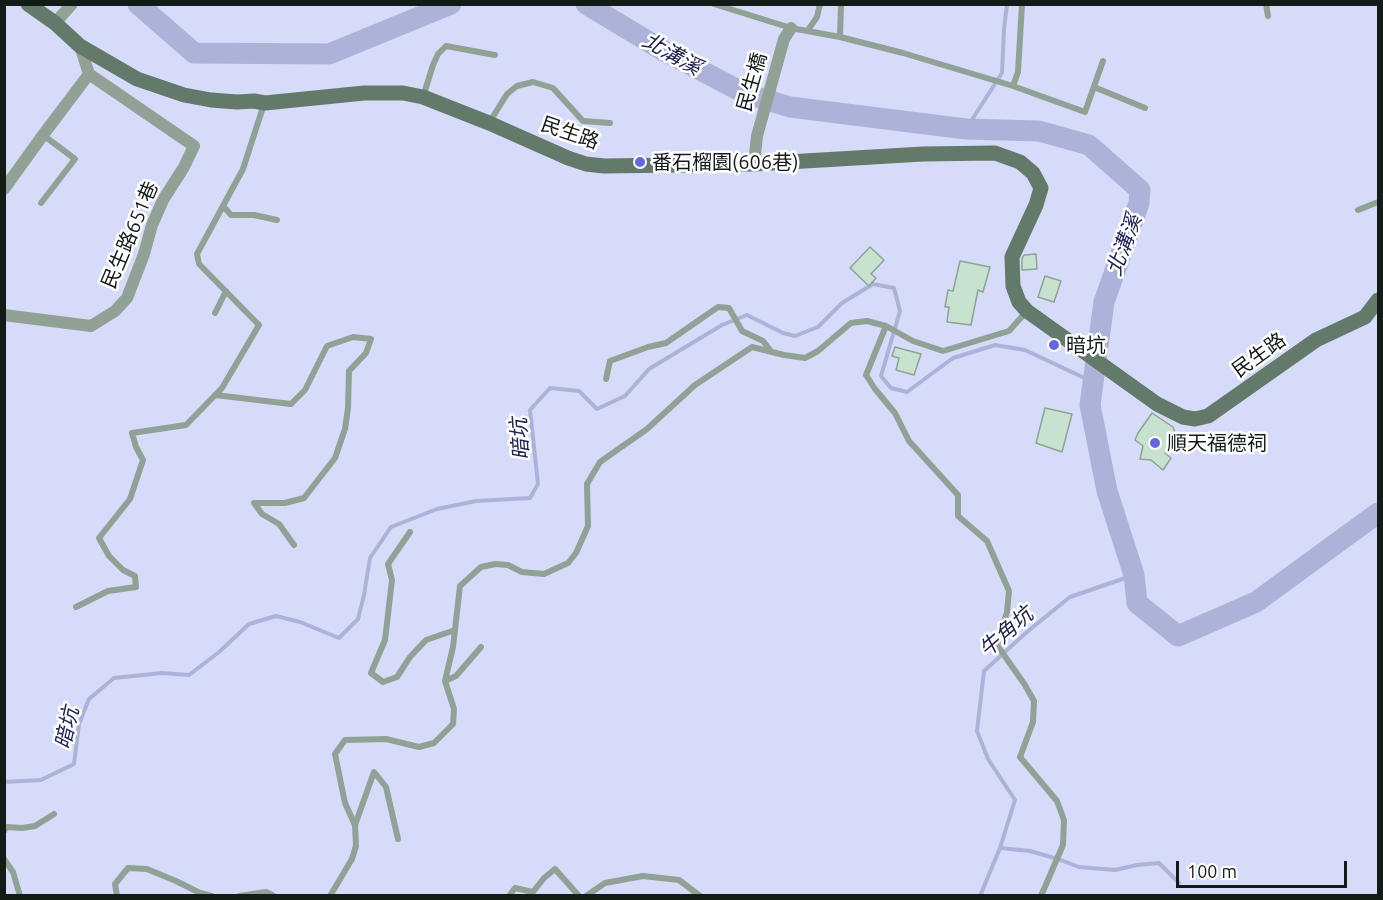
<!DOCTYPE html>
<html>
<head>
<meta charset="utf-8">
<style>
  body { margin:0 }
  #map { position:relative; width:1383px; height:900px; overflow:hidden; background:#e2fce9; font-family:Ubuntu,sans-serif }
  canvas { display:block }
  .frame { position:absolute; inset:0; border:6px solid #121b15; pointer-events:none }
  .scale { position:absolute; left:1176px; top:861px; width:171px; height:27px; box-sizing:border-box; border:3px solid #121b15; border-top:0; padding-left:8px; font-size:18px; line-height:21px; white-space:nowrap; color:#121b15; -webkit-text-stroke:4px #fff; paint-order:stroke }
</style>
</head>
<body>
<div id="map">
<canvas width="1383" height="900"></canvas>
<div class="frame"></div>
<div class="scale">100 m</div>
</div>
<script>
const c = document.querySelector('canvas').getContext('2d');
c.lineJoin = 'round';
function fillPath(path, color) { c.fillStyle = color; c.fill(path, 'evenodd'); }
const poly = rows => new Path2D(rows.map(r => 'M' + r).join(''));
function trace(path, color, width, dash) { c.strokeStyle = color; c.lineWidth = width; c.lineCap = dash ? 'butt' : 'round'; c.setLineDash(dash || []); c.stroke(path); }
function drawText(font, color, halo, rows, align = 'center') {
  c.font = font + ' Ubuntu,"Noto Sans TC",sans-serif'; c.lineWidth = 5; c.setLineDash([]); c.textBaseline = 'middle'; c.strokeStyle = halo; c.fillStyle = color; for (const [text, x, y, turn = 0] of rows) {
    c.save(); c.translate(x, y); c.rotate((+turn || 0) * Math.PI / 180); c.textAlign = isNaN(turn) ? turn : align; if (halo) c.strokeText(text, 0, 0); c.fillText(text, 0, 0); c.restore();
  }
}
fillPath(poly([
  [5,5,1378,5,1378,895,5,895]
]), '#d6dbfa');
trace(poly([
  [966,129,1002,73,1004,29,1007,4],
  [4,782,41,780,74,764,79,724,89,699,114,678,162,673,189,675,219,652,249,624,276,616,300,622,339,638,358,619,364,595,370,558,391,527,437,509,476,501,530,498,538,484,530,410,550,388,579,391,597,409,625,396,649,369,722,325,747,315,783,333,795,336,818,327,842,303,873,284,894,288,900,311,881,376,891,388,907,392,953,358,995,345,1025,350,1093,382],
  [1000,848,1030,851,1058,859,1079,867,1115,870,1137,865,1159,863,1179,883],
  [980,896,1000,848,1015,800,988,759,977,731,984,671,1028,631,1070,597,1134,575]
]), '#adb3d8', 4);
trace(poly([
  [138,4,194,53,329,54,451,4],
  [586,4,664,51,744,93,790,107,966,129,1039,131,1089,145,1140,190,1139,203,1104,302,1090,405,1107,491,1134,575,1137,603,1178,636,1256,602,1378,513]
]), '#adb3d8', 21);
const building = poly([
  [870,247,884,260,871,274,876,278,869,286,850,268,870,247],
  [1036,254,1037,269,1022,270,1022,259,1024,255,1036,254],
  [960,261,990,267,983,292,978,290,971,325,947,322,949,307,945,307,948,290,953,291,960,261],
  [1045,276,1061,281,1054,302,1038,297,1045,276],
  [895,347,921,354,914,375,896,370,899,358,892,356,895,347],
  [1045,408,1072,414,1062,452,1036,443,1045,408],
  [1152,413,1173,427,1176,435,1165,453,1171,458,1163,470,1151,460,1140,459,1143,446,1135,440,1138,433,1152,413]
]);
fillPath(building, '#c8e2d0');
trace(building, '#8ca493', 1.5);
trace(poly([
  [714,4,791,28,840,37,841,4],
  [1266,4,1268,16],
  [808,30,817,17,820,4],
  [840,37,903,53,1013,86,1018,72,1022,4],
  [1013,86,1085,112,1103,61],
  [1094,87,1145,108],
  [423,97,433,65,438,54,446,46,495,55],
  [489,123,507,94,517,86,533,82,553,88,583,121,610,123],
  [41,203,75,159,43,135],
  [223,206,231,215,254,215,277,220],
  [1358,210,1378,202],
  [215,313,226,291],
  [886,326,866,375,875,389,895,413,909,441,958,495,958,516,987,541,1009,591,1007,612,997,645,1025,685,1034,701,1033,722,1020,757,1057,801,1064,820,1063,845,1041,896],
  [606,379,610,361,648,347,666,343,718,307,729,308,742,331,763,341,770,350],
  [215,395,291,404,305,390,327,346,353,337,371,339,366,353,349,371,348,408,345,429,335,458,304,498,285,503,254,503,262,514,279,524,294,545],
  [410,532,388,564,392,580,385,640,371,673,383,682,397,677,410,657,426,640,455,630],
  [76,607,108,591,136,587,135,576,123,570,109,556,99,538,130,499,143,460,136,447,132,433,186,425,222,388,259,325,199,264,197,254,243,169,264,104],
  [445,681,456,676,481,647],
  [355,825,374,772,386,787,398,839],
  [4,831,7,827,22,828,35,826,54,814],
  [4,859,13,872,20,896],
  [117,896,115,884,128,868,147,869,176,881,200,893,212,896],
  [239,896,266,892,274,896],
  [330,896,352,859,356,846,355,825,345,803,335,754,345,740,386,739,419,747,434,743,453,724,454,709,445,681,453,647,460,586,481,567,495,564,508,565,522,572,544,574,568,563,576,553,588,526,587,484,600,462,647,429,695,385,752,347,784,355,805,358,818,351,851,323,867,321,886,326,913,341,943,351,1009,331,1027,311],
  [509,896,515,888,533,892,544,878,555,869,579,896],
  [586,896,605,883,643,876,679,880,700,896]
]), '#91a196', 6);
trace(poly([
  [55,23,72,4],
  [754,164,757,136,784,39,791,28],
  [4,189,43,135,89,74],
  [4,315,91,326,115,311,127,298,144,254,152,225,163,200,184,167,194,146,89,74,80,46]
]), '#91a196', 12);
trace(poly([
  [28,4,55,23,80,46,137,79,184,95,211,100,237,102,254,101,265,103,364,93,403,93,423,97,489,123,568,158,586,164,604,166,754,164,923,154,995,153,1020,162,1033,173,1041,188,1036,205,1012,257,1013,286,1019,302,1027,311,1157,404,1183,417,1195,419,1208,416,1316,340,1365,317,1378,300]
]), '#637a6a', 15);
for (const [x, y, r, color] of [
  [640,162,6,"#6468e0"],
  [1054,345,6,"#6468e0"],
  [1155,443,6,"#6468e0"]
]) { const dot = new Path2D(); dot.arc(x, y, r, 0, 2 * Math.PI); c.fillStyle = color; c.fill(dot); trace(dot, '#fff', 2); }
drawText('20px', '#121b15', '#fff', [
  ["民生橋",752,82,-74],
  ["民生路",570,133,19],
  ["民生路651巷",130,235,-67],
  ["民生路",1259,355,-36]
]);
drawText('20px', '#121b15', '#fff', [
  ["番石榴園(606巷)",652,162],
  ["暗坑",1066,345],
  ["順天福德祠",1167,443]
], 'left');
drawText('italic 21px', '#212352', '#fff', [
  ["北溝溪",672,54,29],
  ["北溝溪",1124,245,-70],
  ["暗坑",520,439,-94],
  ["牛角坑",1006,632,-41],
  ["暗坑",67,728,-77]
]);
</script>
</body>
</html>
